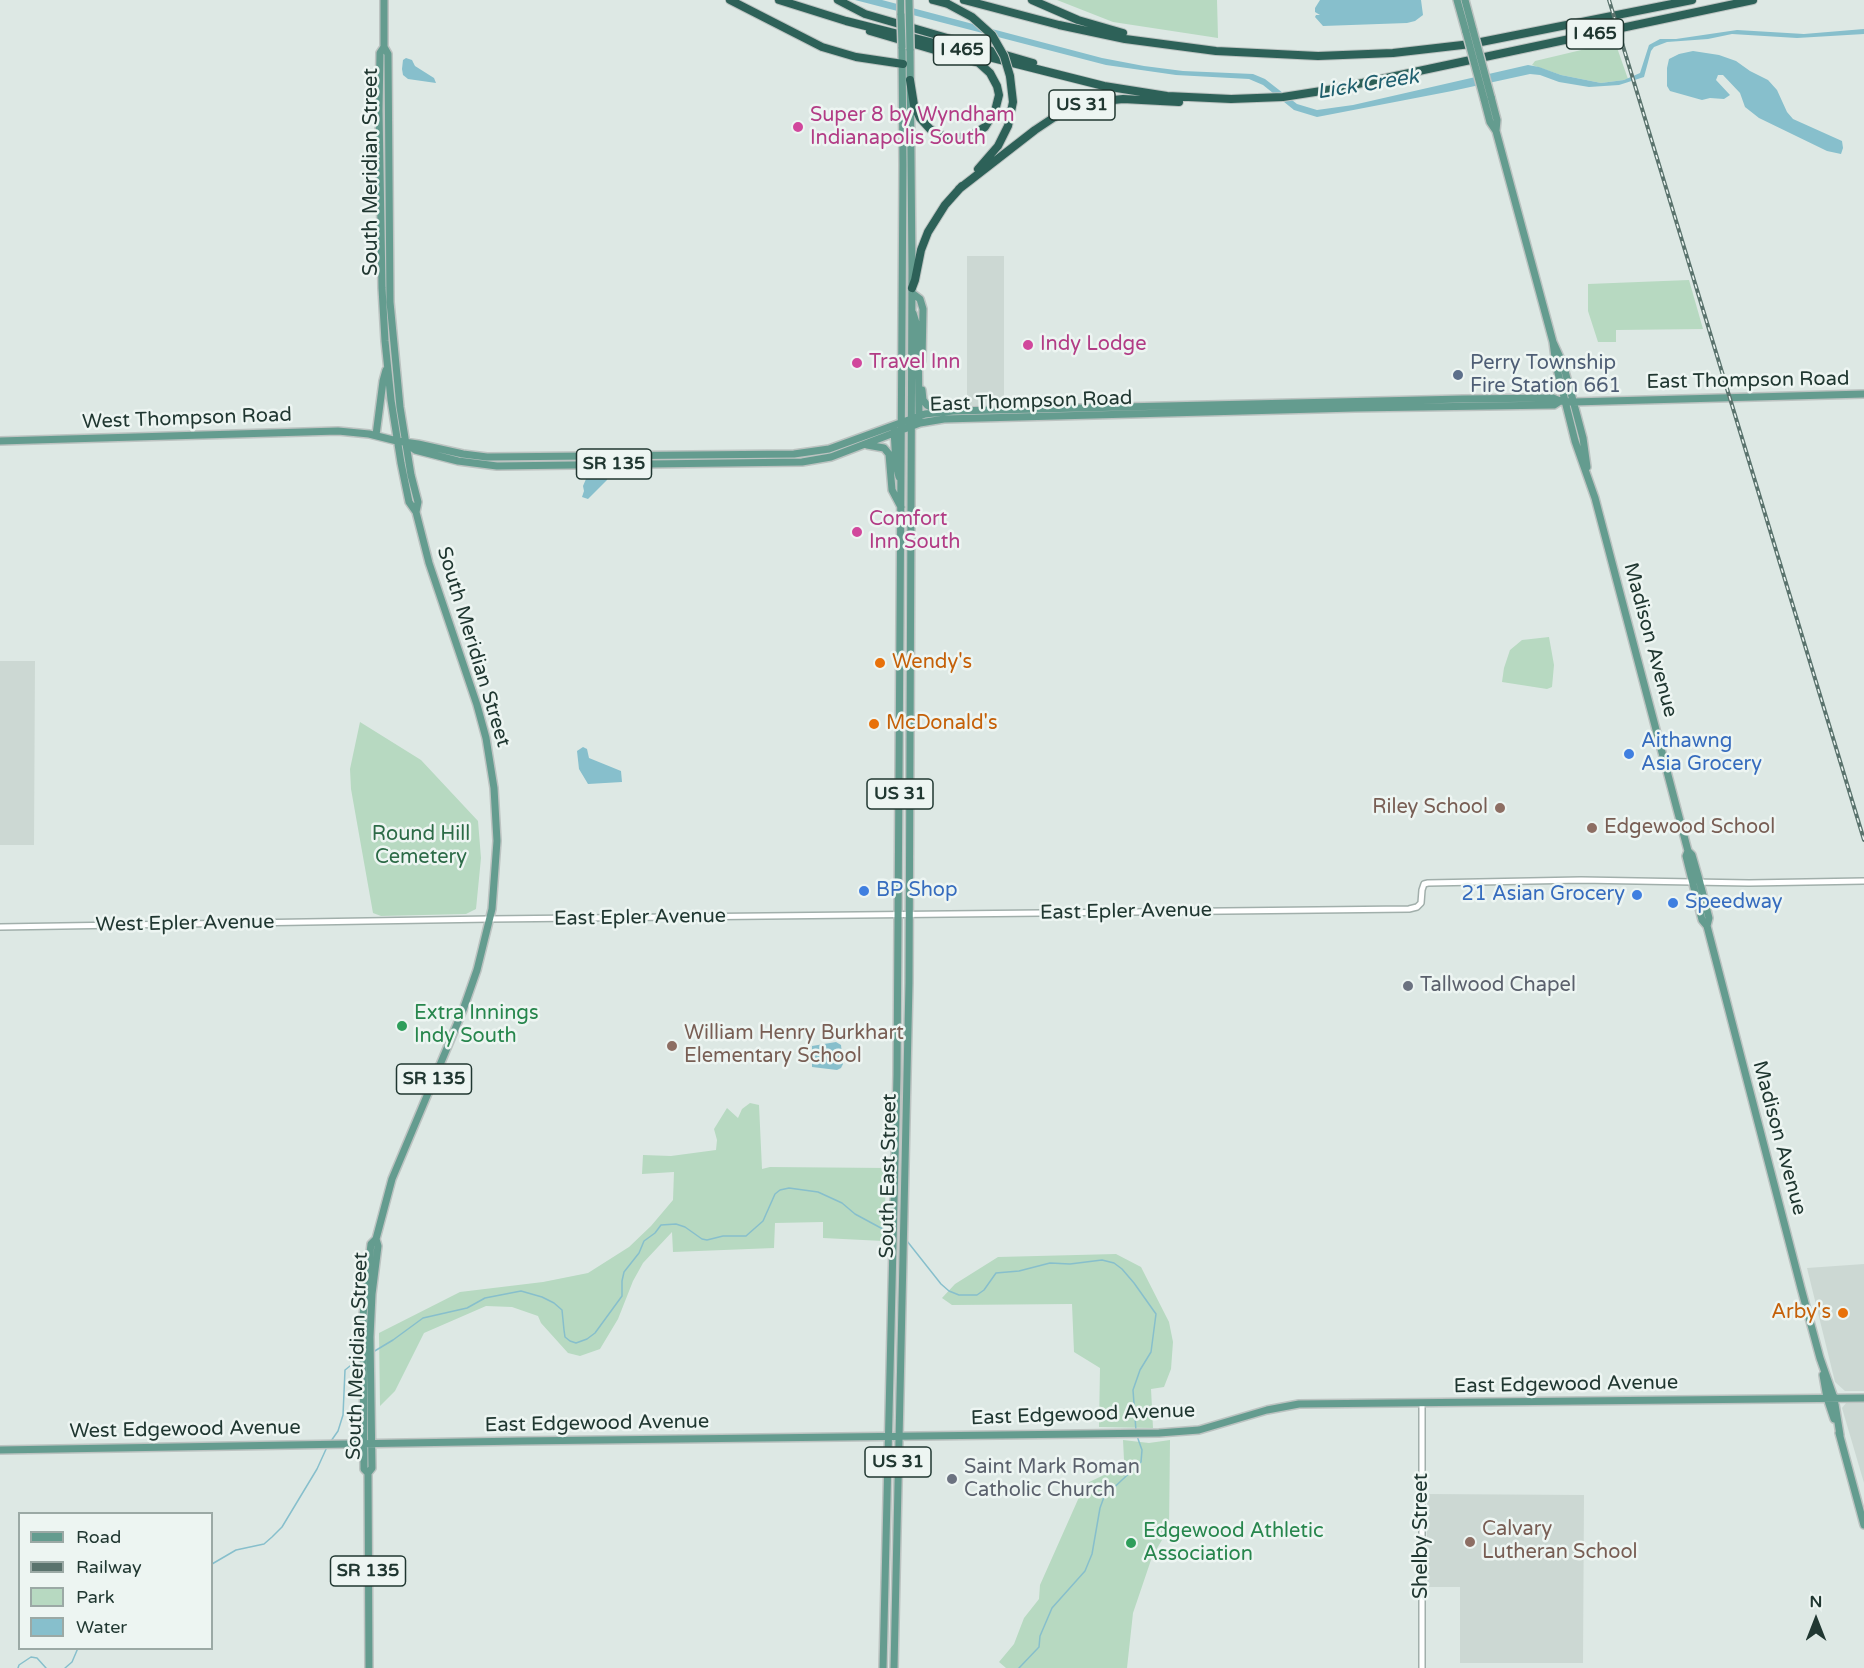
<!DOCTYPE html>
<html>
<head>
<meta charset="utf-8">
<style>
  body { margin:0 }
  #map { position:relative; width:1864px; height:1668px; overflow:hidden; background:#dde8e4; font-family:"Varela Round",sans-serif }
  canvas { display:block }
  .legend { position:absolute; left:18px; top:1512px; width:195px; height:138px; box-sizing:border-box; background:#edf5f2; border:2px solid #9ba9a5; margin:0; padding:8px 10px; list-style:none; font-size:18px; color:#203731 }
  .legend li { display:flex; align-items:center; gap:12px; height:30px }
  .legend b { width:30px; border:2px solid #9ba9a5 }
  .north { position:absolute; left:1786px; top:1590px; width:60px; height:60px; -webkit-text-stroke:4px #edf5f2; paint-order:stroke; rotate:0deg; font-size:16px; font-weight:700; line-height:24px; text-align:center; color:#203731 }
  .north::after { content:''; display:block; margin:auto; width:21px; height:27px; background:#203731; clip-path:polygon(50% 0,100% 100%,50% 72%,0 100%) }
</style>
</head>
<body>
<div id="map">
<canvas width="1864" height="1668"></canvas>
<ul class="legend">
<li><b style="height:8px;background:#649c8f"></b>Road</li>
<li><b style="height:8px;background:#5a736d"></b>Railway</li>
<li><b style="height:16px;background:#b7d9c1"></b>Park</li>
<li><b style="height:16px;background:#87bfcc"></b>Water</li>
</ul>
<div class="north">N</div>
</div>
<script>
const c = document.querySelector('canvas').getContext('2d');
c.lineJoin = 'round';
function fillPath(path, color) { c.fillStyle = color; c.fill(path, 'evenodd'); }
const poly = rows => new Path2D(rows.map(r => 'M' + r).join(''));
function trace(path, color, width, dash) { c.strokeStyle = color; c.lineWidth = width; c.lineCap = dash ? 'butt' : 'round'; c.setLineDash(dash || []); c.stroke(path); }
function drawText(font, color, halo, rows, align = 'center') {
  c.font = font + ' "Varela Round",sans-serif'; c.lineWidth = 5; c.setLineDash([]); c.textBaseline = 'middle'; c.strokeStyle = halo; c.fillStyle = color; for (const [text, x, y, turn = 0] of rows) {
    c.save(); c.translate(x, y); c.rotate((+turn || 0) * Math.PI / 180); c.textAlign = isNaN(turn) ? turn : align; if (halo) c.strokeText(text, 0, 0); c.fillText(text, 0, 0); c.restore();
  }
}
fillPath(poly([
  [967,256,1004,256,1004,405,967,405],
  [0,661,35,661,34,845,0,845],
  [1864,1264,1864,1391,1845,1391,1835,1382,1807,1268],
  [1846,1403,1864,1403,1864,1483,1842,1408],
  [1427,1494,1584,1495,1583,1663,1460,1663,1460,1587,1427,1587]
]), '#ccd8d3');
fillPath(poly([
  [1057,0,1217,0,1218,38,1113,22],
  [1615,42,1628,79,1624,80,1601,83,1561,75,1532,65,1535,61],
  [1689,280,1703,329,1616,330,1616,342,1598,342,1588,311,1588,284],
  [1549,637,1554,665,1552,687,1547,689,1502,682,1504,668,1510,650,1522,640],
  [360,722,421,760,478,821,481,858,476,909,466,914,381,916,373,913,351,789,350,769],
  [750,1103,759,1105,762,1169,770,1167,887,1168,883,1241,823,1238,823,1222,775,1223,774,1248,673,1252,672,1232,643,1263,633,1281,618,1319,600,1349,580,1356,568,1353,541,1323,538,1316,512,1307,486,1306,424,1333,395,1391,380,1406,379,1333,460,1292,543,1282,588,1273,629,1247,651,1226,673,1200,674,1172,642,1174,643,1155,671,1156,716,1150,717,1140,714,1129,727,1108,738,1118,742,1109],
  [1116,1254,1141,1267,1169,1322,1173,1342,1171,1369,1164,1387,1151,1389,1153,1428,1099,1427,1100,1368,1074,1352,1072,1304,952,1305,942,1298,955,1284,998,1257],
  [1123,1440,1149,1443,1170,1440,1169,1528,1152,1557,1133,1613,1127,1668,1006,1668,999,1662,1014,1644,1024,1618,1039,1599,1040,1585,1080,1495,1087,1483,1117,1469,1124,1460]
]), '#b7d9c1');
fillPath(poly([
  [855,0,882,0,1102,58,1144,66,1183,71,1253,74,1265,79,1297,104,1317,110,1353,105,1528,65,1539,67,1561,75,1601,83,1624,80,1640,73,1649,45,1660,39,1676,39,1737,30,1804,34,1864,29,1864,34,1797,38,1732,34,1708,39,1667,42,1654,47,1651,51,1644,77,1619,85,1589,87,1559,82,1540,75,1530,74,1452,91,1317,117,1294,110,1263,85,1249,79,1176,75,1106,65],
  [1320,0,1421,0,1423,15,1415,21,1407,23,1323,26,1315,17,1316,15,1320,15,1315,12,1315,8],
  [1693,51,1719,55,1736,61,1750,71,1768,80,1777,90,1787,112,1793,119,1842,141,1843,148,1841,154,1827,151,1759,118,1745,107,1740,93,1723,75,1718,75,1716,80,1730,95,1724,99,1710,98,1702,100,1670,91,1667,86,1667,68,1669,59,1679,54],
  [406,58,412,60,415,66,434,78,436,83,408,79,403,75,402,69,403,60],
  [601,474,608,476,607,480,588,499,582,497,584,491,583,486,586,479,592,475],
  [583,747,587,749,589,758,621,771,622,782,588,784,579,769,577,751],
  [836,1042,841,1045,843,1064,841,1068,837,1070,812,1067,812,1046]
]), '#87bfcc');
trace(poly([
  [907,1241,941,1284,949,1291,959,1295,977,1295,984,1290,996,1273,1019,1271,1050,1263,1070,1264,1102,1260,1114,1263,1122,1269,1134,1283,1156,1314,1151,1352,1140,1370,1133,1390,1136,1431],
  [373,1352,393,1340,423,1318,467,1308,485,1298,521,1291,542,1297,554,1303,562,1310,564,1330,565,1337,570,1341,576,1343,587,1339,595,1333,622,1296,622,1281,624,1272,639,1253,644,1241,655,1233,661,1225,676,1224,685,1227,702,1239,707,1240,723,1236,746,1236,763,1221,775,1194,780,1190,789,1188,818,1192,842,1203,855,1214,892,1234],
  [331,1441,338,1431,343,1415,345,1370,360,1358],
  [212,1564,236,1550,264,1544,272,1537,282,1527,317,1469,327,1447],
  [18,1668,19,1665,31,1657,37,1658,46,1668],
  [65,1668,72,1662,78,1648],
  [1019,1668,1039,1647,1040,1636,1052,1608,1085,1571,1092,1554,1100,1508,1104,1497,1141,1462,1142,1450,1137,1436]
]), '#87bfcc', 1.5);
const minor = poly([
  [0,927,490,919,1409,909,1417,907,1421,903,1422,890,1424,884,1428,883,1581,880,1749,883,1864,881],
  [1422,1404,1422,1668]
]);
const major = poly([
  [901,0,901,15],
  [1457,0,1466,32],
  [1465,0,1473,30],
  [384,47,380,53,379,110,382,288,385,341,391,400,401,463,409,502,416,512],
  [1491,97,1497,120,1496,131],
  [1484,99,1490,122,1496,131,1553,342,1563,364,1571,393,1583,438,1587,467],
  [912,293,920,299,923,309,922,361],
  [913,313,918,329,919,418],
  [1553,342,1556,365,1575,441,1595,498,1688,851,1692,855,1700,883,1709,918,1707,926],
  [922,390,923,400,927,405,937,410],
  [894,429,896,465,899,477],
  [376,435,383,381,386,370],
  [0,441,338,431,369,434,397,441,418,444,463,454,487,457,794,454,829,449,925,414,953,411,1463,399,1553,398,1560,401,1573,402,1864,394],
  [407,444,415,450,458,461,497,466,802,462,831,457,920,423,944,419,1355,408,1554,405,1560,401],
  [867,445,884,448,889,454,892,490,901,507],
  [1688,851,1686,856,1702,920,1707,926,1801,1288,1820,1358,1834,1398,1840,1435],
  [1823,1375,1827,1398,1834,1419],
  [1839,1433,1864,1525],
  [0,1450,522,1441,1159,1433,1199,1430,1267,1410,1299,1404,1864,1398],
  [368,1473,364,1469,363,1315,371,1244,376,1239,392,1179,463,1010,477,970,492,909,497,841,494,788,486,738,477,705,429,563,416,512,418,502,411,475,400,407,390,302,388,54,384,47,384,0],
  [369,1668,368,1473,372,1468,370,1337,372,1294,378,1246,376,1239],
  [883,1668,897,1075,903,165,902,47],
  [894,1668,909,983,912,269,910,49]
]);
const highway = poly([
  [730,0,822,47,856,57,903,64],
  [779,0,846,21,1104,86,1167,96,1231,99,1283,97,1334,89,1753,0],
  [838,0,865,14,1033,63],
  [933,0,948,4],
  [964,0,1059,25,1125,39,1216,51,1318,56,1393,53,1471,44,1692,0],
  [1032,0,1078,20,1123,33],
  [870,31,979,63,990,73,997,86,999,95,995,111,985,127,972,135,958,138,943,136,930,129,920,118,914,105,910,80],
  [978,169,998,146,1008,126,1013,102,1010,76],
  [959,189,1035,130,1053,118,1072,108,1095,102,1123,99,1179,102],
  [912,288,915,280,921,250,928,232,945,205,962,186]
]);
trace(minor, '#a1afab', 8);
trace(major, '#bcc3c1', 10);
trace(highway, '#bcc3c1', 10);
trace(minor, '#fff', 5);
trace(major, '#649c8f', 7);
trace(highway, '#2d6158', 8);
const rail = poly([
  [1609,0,1864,840]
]);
trace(rail, '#5a736d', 4);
trace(rail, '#edf5f2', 1.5, [4.5]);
const majorBridge = poly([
  [909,0,910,49],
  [901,15,902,47],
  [1473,30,1491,97],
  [1466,32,1484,99]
]);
const highwayBridge = poly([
  [948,4,972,17,992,35,1004,56,1010,76]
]);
trace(majorBridge, '#bcc3c1', 10, []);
trace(highwayBridge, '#bcc3c1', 10, []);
trace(majorBridge, '#649c8f', 7);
trace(highwayBridge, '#2d6158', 8);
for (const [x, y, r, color] of [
  [798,127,6,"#d1479c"],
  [1028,345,6,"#d1479c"],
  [857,363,6,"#d1479c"],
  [1458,375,6,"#5c6f8a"],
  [857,532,6,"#d1479c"],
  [880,663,6,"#e8710a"],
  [874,724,6,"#e8710a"],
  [1629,754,6,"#3f7fe0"],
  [1500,808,6,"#8d6e63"],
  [1592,828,6,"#8d6e63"],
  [864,891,6,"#3f7fe0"],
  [1637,895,6,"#3f7fe0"],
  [1673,903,6,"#3f7fe0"],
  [1408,986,6,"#6b7280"],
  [402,1026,6,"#2e9e5b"],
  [672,1046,6,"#8d6e63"],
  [1843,1313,6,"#e8710a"],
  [952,1479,6,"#6b7280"],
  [1470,1542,6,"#8d6e63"],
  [1131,1543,6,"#2e9e5b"]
]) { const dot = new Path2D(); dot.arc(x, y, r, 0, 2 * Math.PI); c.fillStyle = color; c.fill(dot); trace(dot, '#edf5f2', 2); }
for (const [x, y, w] of [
  [1595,34,57],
  [962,50,57],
  [1082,105,66],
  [614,464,75],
  [900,794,66],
  [434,1079,75],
  [898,1462,66],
  [368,1571,75]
]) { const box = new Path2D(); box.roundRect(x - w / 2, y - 15, w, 30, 4.5); c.fillStyle = '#edf5f2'; c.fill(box); trace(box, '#203731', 1.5); }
drawText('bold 18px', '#203731', null, [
  ["I 465",1595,34],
  ["I 465",962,50],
  ["US 31",1082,105],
  ["SR 135",614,464],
  ["US 31",900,794],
  ["SR 135",434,1079],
  ["US 31",898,1462],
  ["SR 135",368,1571]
]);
drawText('20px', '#b23c85', '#edf5f2', [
  ["Super 8 by Wyndham",810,116],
  ["Indianapolis South",810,139],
  ["Indy Lodge",1040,345],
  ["Travel Inn",869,363],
  ["Comfort",869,520],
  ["Inn South",869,543]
], 'left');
drawText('20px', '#203731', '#edf5f2', [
  ["South Meridian Street",372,172,-90],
  ["East Thompson Road",1748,381,-1],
  ["East Thompson Road",1031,402,-2],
  ["West Thompson Road",187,419,-2],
  ["Madison Avenue",1650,640,75],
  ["South Meridian Street",473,647,73],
  ["East Epler Avenue",1126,912,-1],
  ["East Epler Avenue",640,918,-1],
  ["West Epler Avenue",185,924,-1],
  ["Madison Avenue",1779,1138,75],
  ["South East Street",889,1176,-89],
  ["South Meridian Street",358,1356,-88],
  ["East Edgewood Avenue",1566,1385,-1],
  ["East Edgewood Avenue",1083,1415,-2],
  ["East Edgewood Avenue",597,1424,-1],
  ["West Edgewood Avenue",185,1430,-1],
  ["Shelby Street",1422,1536,-90]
]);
drawText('20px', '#4e5e75', '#edf5f2', [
  ["Perry Township",1470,364],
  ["Fire Station 661",1470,387]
], 'left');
drawText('20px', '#c56008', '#edf5f2', [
  ["Wendy's",892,663],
  ["McDonald's",886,724],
  ["Arby's",1831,1313,"right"]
], 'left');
drawText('20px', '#366cbe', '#edf5f2', [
  ["Aithawng",1641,742],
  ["Asia Grocery",1641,765],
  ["BP Shop",876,891],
  ["21 Asian Grocery",1625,895,"right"],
  ["Speedway",1685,903]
], 'left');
drawText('20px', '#785e54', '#edf5f2', [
  ["Riley School",1488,808,"right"],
  ["Edgewood School",1604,828],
  ["William Henry Burkhart",684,1034],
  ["Elementary School",684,1057],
  ["Calvary",1482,1530],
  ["Lutheran School",1482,1553]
], 'left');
drawText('20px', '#2c6b47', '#edf5f2', [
  ["Round Hill",421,835],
  ["Cemetery",421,858]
]);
drawText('20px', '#5b616d', '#edf5f2', [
  ["Tallwood Chapel",1420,986],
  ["Saint Mark Roman",964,1468],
  ["Catholic Church",964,1491]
], 'left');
drawText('20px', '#27864d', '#edf5f2', [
  ["Extra Innings",414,1014],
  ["Indy South",414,1037],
  ["Edgewood Athletic",1143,1532],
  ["Association",1143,1555]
], 'left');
drawText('italic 21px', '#1e5f6f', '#edf5f2', [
  ["Lick Creek",1368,85,-9]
]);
</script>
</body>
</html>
